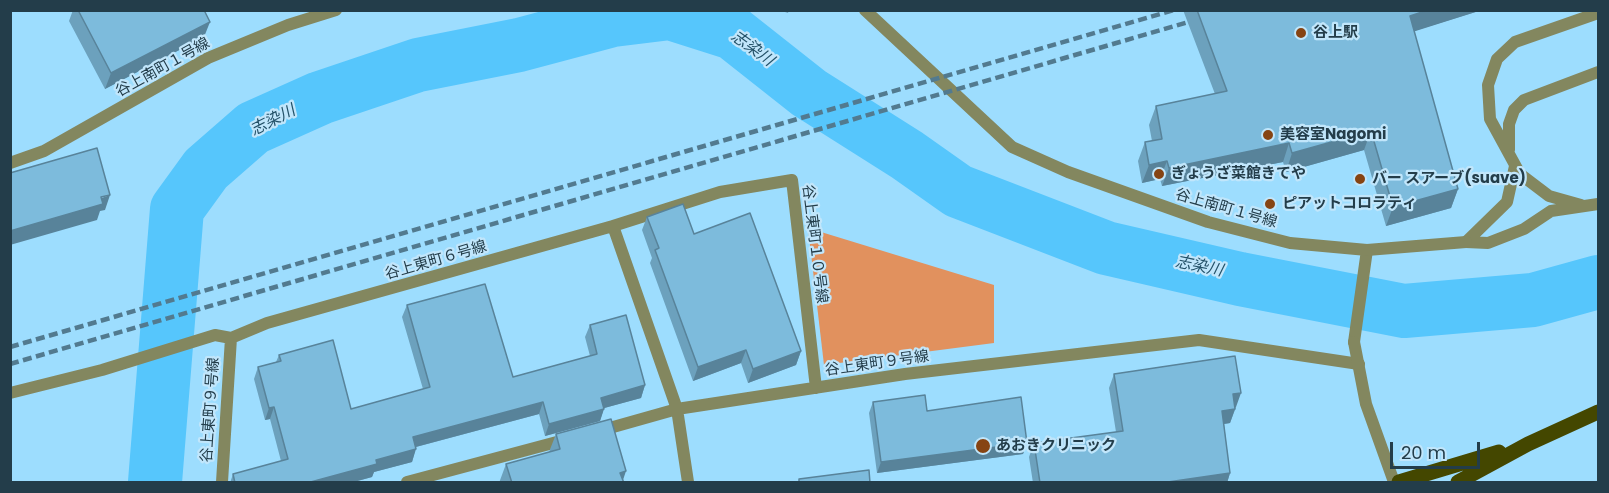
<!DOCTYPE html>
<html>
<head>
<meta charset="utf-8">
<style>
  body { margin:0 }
  #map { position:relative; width:1609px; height:493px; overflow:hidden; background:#9dddfe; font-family:Poppins,sans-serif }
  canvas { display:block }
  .frame { position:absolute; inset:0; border:12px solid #233d4a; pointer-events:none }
  .scale { position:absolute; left:1390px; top:442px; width:90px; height:27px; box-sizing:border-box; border:3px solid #233d4a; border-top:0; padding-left:8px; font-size:18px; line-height:21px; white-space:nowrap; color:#233d4a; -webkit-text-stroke:4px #c1e6fb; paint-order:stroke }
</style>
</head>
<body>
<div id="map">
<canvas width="1609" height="493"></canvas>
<div class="frame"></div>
<div class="scale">20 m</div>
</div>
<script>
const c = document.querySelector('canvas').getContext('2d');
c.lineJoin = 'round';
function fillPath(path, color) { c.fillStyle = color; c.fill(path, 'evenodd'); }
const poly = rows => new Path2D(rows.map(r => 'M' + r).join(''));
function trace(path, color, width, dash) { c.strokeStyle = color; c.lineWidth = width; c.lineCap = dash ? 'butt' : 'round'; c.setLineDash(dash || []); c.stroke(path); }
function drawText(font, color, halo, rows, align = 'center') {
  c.font = font + ' Poppins,"Noto Sans JP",sans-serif'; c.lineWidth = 4.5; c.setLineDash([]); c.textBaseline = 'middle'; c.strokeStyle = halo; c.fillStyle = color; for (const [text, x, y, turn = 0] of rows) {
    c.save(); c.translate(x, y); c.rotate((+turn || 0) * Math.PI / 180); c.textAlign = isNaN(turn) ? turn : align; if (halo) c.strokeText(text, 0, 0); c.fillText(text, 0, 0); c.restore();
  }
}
fillPath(poly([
  [808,228,994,285,994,343,824,365]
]), '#e1915e');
trace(poly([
  [155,482,177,209,206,169,253,128,320,98,418,65,519,45,613,20,670,13,733,33,809,93,907,155,958,191,1106,248,1240,279,1404,311,1533,300,1598,282]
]), '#56c6fc', 54);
trace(poly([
  [1509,150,1509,124,1514,110,1524,100,1598,72],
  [1581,205,1549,196,1520,174,1490,119,1488,85,1497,59,1515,42,1598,13],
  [613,226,720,192,792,180,816,388],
  [1466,242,1488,243,1524,229,1551,211,1598,204],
  [1466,242,1507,202,1515,166],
  [1354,342,1367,250],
  [10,393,102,370,215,335,231,338,267,323,613,226,677,409,688,482],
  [599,431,677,409,905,374,1199,340,1359,364],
  [222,482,231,338],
  [407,482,568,439]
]), '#83875f', 12);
trace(poly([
  [865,10,1012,147,1068,172,1208,222,1290,243,1367,250,1466,242],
  [10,163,44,151,208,58,288,25,336,10],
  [1354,342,1366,404,1394,482]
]), '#83875f', 12);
trace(poly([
  [1399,482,1499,452],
  [1458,482,1528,444,1598,412]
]), '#444700', 15);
trace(poly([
  [10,347,1174,10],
  [10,364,1230,10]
]), '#527a8f', 4.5, [9, 4.5]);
fillPath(poly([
  [73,10,204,10,204,37,105,89,69,21],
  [779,10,789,10,788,13],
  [1183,10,1482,10,1414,31,1458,189,1451,208,1386,226,1364,150,1286,172,1283,162,1162,186,1160,179,1142,183,1138,161,1145,142,1152,141,1149,125,1156,106,1215,94],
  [647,217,694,234,801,351,796,365,748,383,741,363,693,381,650,263,652,258,642,230],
  [407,305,513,377,590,356,585,337,590,325,645,385,641,398,604,408,600,421,545,436,539,414,416,447,412,462,374,472,372,477,350,483,230,483,233,474,281,461,270,419,265,420,254,379,258,367,276,362,279,355,351,409,423,389,402,317],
  [1114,374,1236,407,1230,423,1224,424,1230,473,1227,483,1033,483,1029,457,1034,443,1116,432,1109,388],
  [873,402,927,411,1027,443,1023,454,877,473,869,413],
  [556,434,623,481,624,483,499,483,506,464,549,452]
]), '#6ca1bd');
fillPath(poly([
  [1428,10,1482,10,1403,35,1410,16],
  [210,22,204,37,105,89,111,73],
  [1371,131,1364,150,1286,172,1292,153],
  [1289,143,1283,162,1162,186,1169,168],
  [1167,161,1160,179,1142,183,1149,165],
  [1458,189,1451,208,1386,226,1393,207],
  [110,195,105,210,100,211,97,220,10,245,10,231],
  [746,350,741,363,693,381,698,367],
  [801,351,796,365,748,383,753,369],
  [645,385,641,398,597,410,601,398],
  [1241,393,1236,407,1228,408,1233,394],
  [543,402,539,414,408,449,413,437],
  [274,407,270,419,265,420,269,408],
  [604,409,600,421,545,436,549,424],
  [1235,409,1230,423,1217,425,1222,411],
  [1027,443,1023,454,877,473,881,462],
  [416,449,412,462,374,472,372,477,350,483,307,483,376,460],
  [626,471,622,483,620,473],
  [1230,473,1227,483,1161,482]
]), '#58839a');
const building = poly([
  [78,10,204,10,210,22,111,73,78,10],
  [1197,10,1428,10,1410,16,1458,189,1393,207,1371,131,1292,153,1289,143,1169,168,1167,161,1149,165,1145,142,1162,139,1156,106,1227,91,1197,10],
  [97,148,110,195,101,197,103,204,10,231,10,173,97,148],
  [683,204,694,234,750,213,801,351,753,369,746,350,698,367,655,250,659,248,647,217,683,204],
  [485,284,513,377,597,354,590,325,626,315,645,385,601,398,604,409,549,424,543,402,413,437,416,449,376,460,377,464,307,483,235,483,233,474,288,459,274,407,269,408,258,367,281,361,279,355,333,340,351,409,430,387,407,305,485,284],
  [1235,356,1241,393,1233,394,1235,409,1222,411,1230,473,1161,483,1040,483,1034,443,1123,431,1114,374,1235,356],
  [925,395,927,411,1021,397,1027,443,881,462,873,402,925,395],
  [611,419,626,471,620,473,624,483,512,483,506,464,560,449,556,434,611,419],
  [869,470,870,483,799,483,799,479,869,470]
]);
fillPath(building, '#7dbbdc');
trace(building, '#58839a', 1.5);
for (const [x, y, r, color] of [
  [1301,33,6,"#864413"],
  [1268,135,6,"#864413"],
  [1159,174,6,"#864413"],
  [1360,179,6,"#864413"],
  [1270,204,6,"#864413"],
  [983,446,8,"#864413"]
]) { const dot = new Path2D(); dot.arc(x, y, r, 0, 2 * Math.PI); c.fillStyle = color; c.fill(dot); trace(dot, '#c1e6fb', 2); }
drawText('bold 15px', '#233d4a', '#c1e6fb', [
  ["谷上駅",1313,33],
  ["美容室Nagomi",1280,135],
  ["ぎょうざ菜館きてや",1171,174],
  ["バー スアーブ(suave)",1372,179],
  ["ピアットコロラティ",1282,204],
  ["あおきクリニック",996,446]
], 'left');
drawText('15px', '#233d4a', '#c1e6fb', [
  ["谷上南町１号線",163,68,-29],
  ["谷上南町１号線",1226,209,16],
  ["谷上東町１０号線",814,244,83],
  ["谷上東町６号線",436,261,-16],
  ["谷上東町９号線",877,364,-8],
  ["谷上東町９号線",211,410,-86]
]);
drawText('italic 16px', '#235168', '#c1e6fb', [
  ["志染川",752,49,36],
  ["志染川",273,121,-27],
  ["志染川",1199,267,12]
]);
</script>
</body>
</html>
